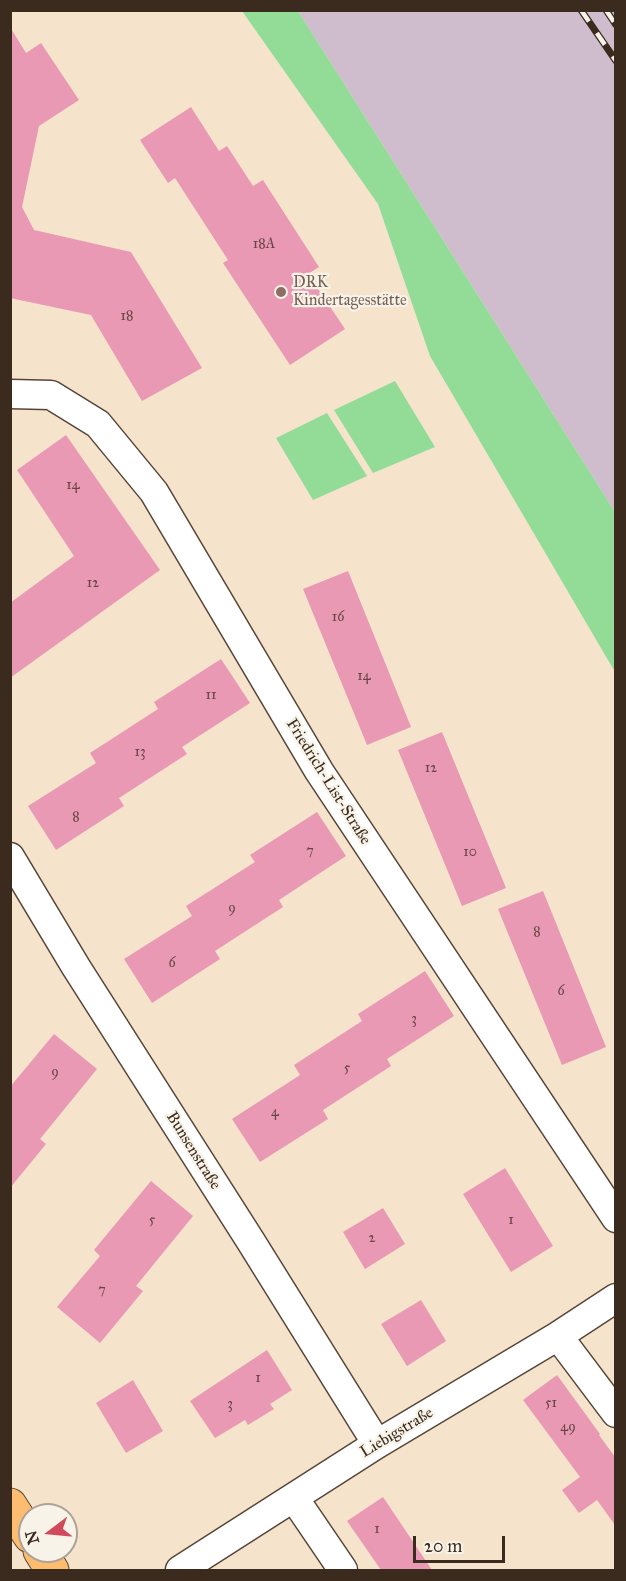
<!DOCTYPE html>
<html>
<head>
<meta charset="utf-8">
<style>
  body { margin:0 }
  #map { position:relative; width:626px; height:1581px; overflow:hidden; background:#f5e3cc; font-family:"IM FELL Great Primer",serif }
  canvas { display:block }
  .frame { position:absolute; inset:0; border:12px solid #3b2a1e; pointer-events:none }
  .north { position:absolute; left:18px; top:1503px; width:60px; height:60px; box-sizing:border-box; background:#f7f3e8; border:2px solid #aca397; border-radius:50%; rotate:254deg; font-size:16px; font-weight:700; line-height:24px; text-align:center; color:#3b2a1e }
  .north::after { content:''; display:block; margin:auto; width:21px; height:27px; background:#d1495b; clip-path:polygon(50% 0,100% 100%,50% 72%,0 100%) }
  .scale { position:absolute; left:413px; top:1536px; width:92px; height:27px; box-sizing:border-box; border:3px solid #3b2a1e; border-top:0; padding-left:8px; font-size:18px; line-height:21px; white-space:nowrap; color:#3b2a1e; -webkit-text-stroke:4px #f7f3e8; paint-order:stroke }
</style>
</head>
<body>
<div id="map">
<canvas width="626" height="1581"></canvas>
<div class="frame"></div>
<div class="north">N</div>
<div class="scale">20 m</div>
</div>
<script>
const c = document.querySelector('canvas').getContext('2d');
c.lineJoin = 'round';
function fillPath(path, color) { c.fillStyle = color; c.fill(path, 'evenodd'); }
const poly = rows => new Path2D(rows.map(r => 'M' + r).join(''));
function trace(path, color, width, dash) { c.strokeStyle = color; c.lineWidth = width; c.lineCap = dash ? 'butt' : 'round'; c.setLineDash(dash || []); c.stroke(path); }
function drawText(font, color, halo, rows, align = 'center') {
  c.font = font + ' "IM FELL Great Primer",serif'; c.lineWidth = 4.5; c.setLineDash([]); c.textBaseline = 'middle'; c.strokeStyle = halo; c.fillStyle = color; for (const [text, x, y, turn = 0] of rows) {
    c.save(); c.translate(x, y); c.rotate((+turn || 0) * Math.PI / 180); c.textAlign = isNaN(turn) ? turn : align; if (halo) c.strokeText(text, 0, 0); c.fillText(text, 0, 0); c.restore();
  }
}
fillPath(poly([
  [298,11,615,11,615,512]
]), '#cfbdce');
fillPath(poly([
  [242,11,298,11,615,512,615,672,430,356,378,204],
  [395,381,435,447,373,473,334,410],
  [327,413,367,476,313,500,276,438]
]), '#92dc98');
fillPath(poly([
  [10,27,26,53,41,43,79,100,39,126,22,207,34,230,131,252,202,368,142,401,91,315,10,298],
  [191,107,219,151,227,146,253,186,263,180,319,267,308,274,345,329,290,365,223,263,228,260,175,178,168,183,140,140],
  [66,435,160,570,10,678,10,603,74,556,17,470],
  [348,571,411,727,367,745,303,589],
  [221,659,250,703,182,747,187,754,119,798,124,806,56,850,28,806,96,763,90,753,158,709,154,702],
  [442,732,506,888,462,906,398,750],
  [317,812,346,856,279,900,283,907,215,951,220,959,152,1003,124,959,192,916,186,906,255,862,250,855],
  [543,891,606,1047,562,1065,498,909],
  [425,971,454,1016,387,1059,391,1066,323,1110,328,1119,260,1162,232,1119,300,1075,294,1065,362,1021,358,1014],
  [54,1034,97,1069,40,1139,46,1144,10,1188,10,1087],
  [505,1168,553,1246,511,1272,463,1194],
  [151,1181,193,1216,136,1286,143,1291,100,1343,57,1307,100,1256,94,1250],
  [383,1208,405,1244,365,1269,343,1232],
  [421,1300,446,1341,407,1366,381,1324],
  [267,1350,292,1390,270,1404,274,1409,248,1425,245,1420,215,1438,190,1401],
  [557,1375,600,1434,599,1435,615,1457,615,1525,597,1500,579,1513,562,1490,580,1477,523,1400],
  [133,1380,163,1431,126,1453,96,1403],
  [383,1497,432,1570,381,1570,347,1521]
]), '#e999b4');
const minor = poly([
  [10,394,51,395,98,424,154,492,319,771,616,1218],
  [10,857,76,967,250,1240,377,1444],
  [558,1336,616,1413],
  [294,1498,343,1570],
  [180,1570,377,1444,558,1336,616,1298]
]);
const primary = poly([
  [10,1505,30,1536],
  [40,1551,52,1570]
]);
trace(minor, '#574638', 31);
trace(primary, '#574638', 35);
trace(minor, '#fff', 28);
trace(primary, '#febc70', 33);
const rail = poly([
  [581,10,616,61],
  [606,10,616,25]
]);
trace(rail, '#3b2a1e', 7);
trace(rail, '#f7f3e8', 4.5, [14]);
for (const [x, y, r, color] of [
  [281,292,6,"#8d6e63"]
]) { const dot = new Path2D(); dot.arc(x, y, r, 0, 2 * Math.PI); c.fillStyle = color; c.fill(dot); trace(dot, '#f7f3e8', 2); }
drawText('14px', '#664644', null, [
  ["18A",264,245],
  ["18",127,317],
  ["14",73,486],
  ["12",93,584],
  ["16",338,618],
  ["14",364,677],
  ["11",211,696],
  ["13",140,753],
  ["12",431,769],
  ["8",76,818],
  ["7",310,852],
  ["10",470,853],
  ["9",232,909],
  ["8",537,933],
  ["6",172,964],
  ["6",561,992],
  ["3",414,1020],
  ["5",347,1069],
  ["9",55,1073],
  ["4",275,1113],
  ["5",152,1221],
  ["1",511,1221],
  ["2",372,1239],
  ["7",102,1291],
  ["1",258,1379],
  ["51",551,1404],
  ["3",230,1405],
  ["49",568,1428],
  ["1",377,1530]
]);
drawText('16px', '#785e54', '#f7f3e8', [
  ["DRK",293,283],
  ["Kindertagesstätte",293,301]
], 'left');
drawText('16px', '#3b2a1e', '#f7f3e8', [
  ["Friedrich-List-Straße",328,782,58],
  ["Bunsenstraße",193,1151,58],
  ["Liebigstraße",397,1433,-31]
]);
</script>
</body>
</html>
